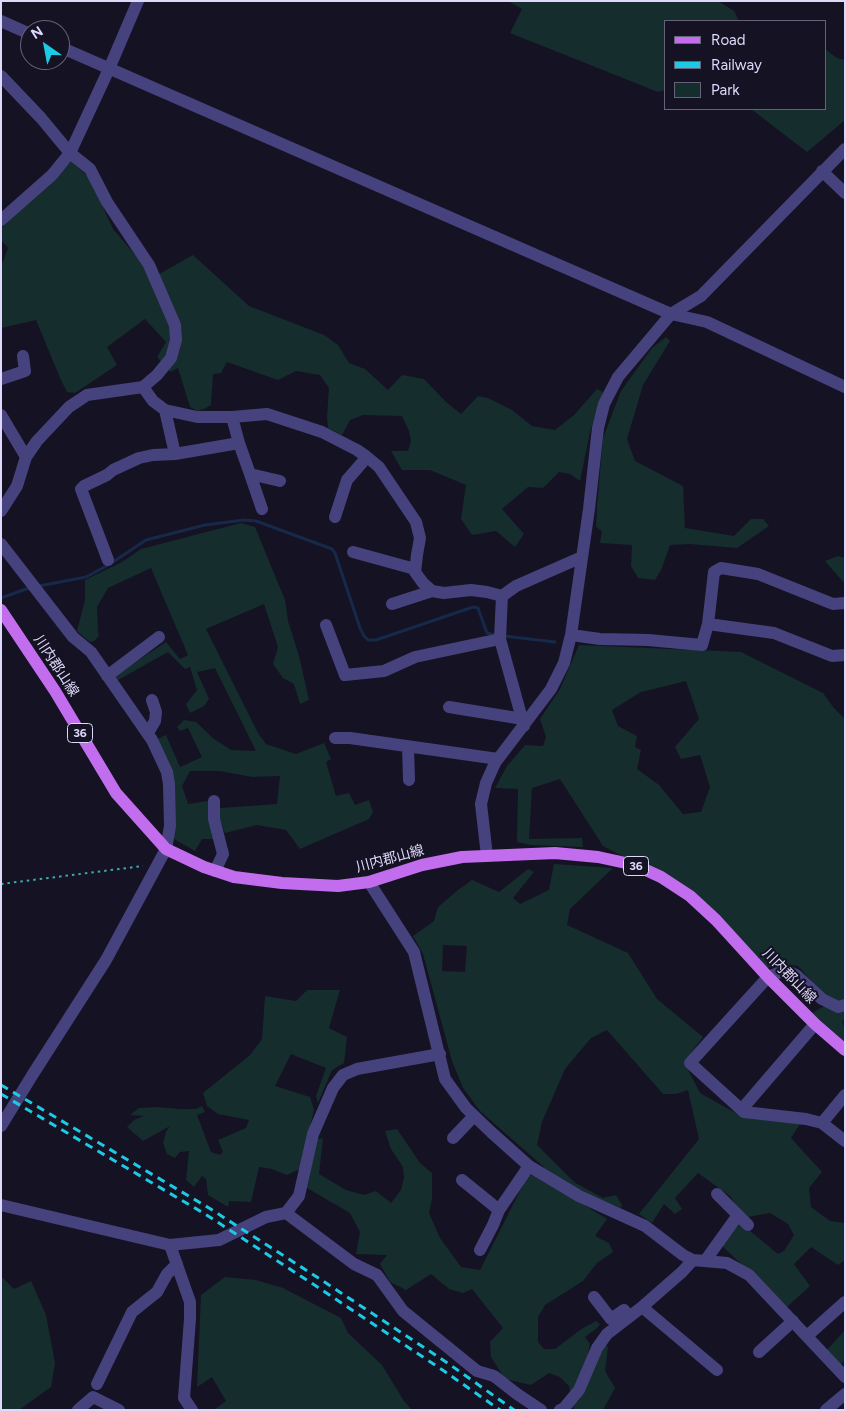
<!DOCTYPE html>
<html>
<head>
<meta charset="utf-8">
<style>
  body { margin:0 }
  #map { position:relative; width:846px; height:1411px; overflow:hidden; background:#151224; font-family:Figtree,sans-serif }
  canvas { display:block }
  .frame { position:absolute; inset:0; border:2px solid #ded9fa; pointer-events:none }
  .legend { position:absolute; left:664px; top:20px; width:162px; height:90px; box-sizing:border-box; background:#151224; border:1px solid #65627a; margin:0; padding:6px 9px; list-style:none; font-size:15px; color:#ded9fa }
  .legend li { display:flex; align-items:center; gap:10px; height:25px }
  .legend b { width:25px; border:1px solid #65627a }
  .north { position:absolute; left:20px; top:20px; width:50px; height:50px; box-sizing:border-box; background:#151224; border:1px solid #65627a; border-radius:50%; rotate:327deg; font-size:14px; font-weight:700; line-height:20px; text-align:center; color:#ded9fa }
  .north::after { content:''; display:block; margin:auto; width:18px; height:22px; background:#1ccae4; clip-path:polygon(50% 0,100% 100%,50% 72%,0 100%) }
</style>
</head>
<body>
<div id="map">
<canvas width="846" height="1411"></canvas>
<div class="frame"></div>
<ul class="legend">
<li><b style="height:6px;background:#c16ded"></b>Road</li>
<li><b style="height:6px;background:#1ccae4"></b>Railway</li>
<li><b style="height:14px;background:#152d2d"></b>Park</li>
</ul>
<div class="north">N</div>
</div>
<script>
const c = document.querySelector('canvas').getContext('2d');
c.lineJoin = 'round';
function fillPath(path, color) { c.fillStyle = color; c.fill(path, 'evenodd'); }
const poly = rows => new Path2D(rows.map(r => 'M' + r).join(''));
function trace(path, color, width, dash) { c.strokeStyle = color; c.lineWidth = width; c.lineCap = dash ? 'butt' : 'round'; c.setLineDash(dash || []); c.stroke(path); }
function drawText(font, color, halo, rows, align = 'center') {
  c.font = font + ' Figtree,"Noto Sans JP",sans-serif'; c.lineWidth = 4; c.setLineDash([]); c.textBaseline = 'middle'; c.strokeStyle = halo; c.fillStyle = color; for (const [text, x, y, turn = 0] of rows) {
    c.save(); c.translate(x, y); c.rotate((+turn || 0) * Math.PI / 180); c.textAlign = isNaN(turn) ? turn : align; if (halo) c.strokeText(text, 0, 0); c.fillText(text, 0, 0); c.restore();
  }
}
fillPath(poly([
  [508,1,718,1,734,11,739,21,665,21,665,90,658,92,510,33,522,9],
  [825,49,837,58,845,60,845,120,807,152,751,109,825,109],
  [72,161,90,179,113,229,138,258,149,277,161,273,193,255,249,306,324,335,338,345,349,363,365,369,388,390,402,375,424,379,446,402,461,414,478,396,488,398,512,410,532,426,555,430,574,415,597,389,603,392,590,432,580,481,570,474,559,472,543,488,528,487,502,509,524,534,515,547,496,531,472,535,461,519,466,485,430,470,402,470,391,451,408,451,411,441,409,431,402,416,363,415,350,420,342,435,328,428,327,417,329,388,320,375,296,371,278,380,227,362,221,373,213,374,211,405,204,409,197,411,190,407,178,368,170,372,157,357,166,342,145,319,107,347,117,365,75,393,67,392,61,380,36,320,1,328,1,267,8,248,1,240,1,228],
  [666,337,670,341,643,385,627,439,635,461,683,486,685,528,734,536,751,519,763,519,769,526,737,548,690,544,670,545,662,568,655,580,638,578,631,566,632,545,600,543,602,531,596,527,597,506,603,438,621,391,652,348],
  [241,523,255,527,285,600,288,621,299,656,309,700,300,704,294,684,283,678,273,664,278,647,264,604,206,629,258,733,266,744,296,754,324,743,331,759,326,762,336,796,349,793,355,805,369,800,373,812,369,819,300,849,286,830,257,825,225,833,220,821,220,808,277,804,280,776,252,777,220,771,190,771,182,786,188,804,208,801,215,839,202,839,195,851,174,839,157,739,166,735,180,767,202,757,188,728,180,731,177,727,184,720,196,722,214,739,231,750,256,751,215,668,197,672,209,699,204,706,190,713,186,704,197,690,190,667,185,669,168,652,118,680,114,676,166,642,180,659,188,655,151,568,108,588,97,607,98,631,99,636,94,641,90,642,77,631,85,600,85,580,122,562,141,549],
  [838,556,845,558,845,584,825,561],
  [579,645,741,652,823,693,833,707,845,719,845,1001,839,1002,824,995,798,966,784,964,767,968,711,908,624,857,603,846,560,779,532,788,529,839,582,838,583,847,530,845,517,842,518,789,495,788,507,766,525,745,543,746,546,737,540,719,560,689],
  [686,681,699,719,675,747,681,759,700,755,710,787,701,812,683,814,659,785,637,769,641,750,635,747,637,736,618,726,612,710,641,692],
  [554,864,613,868,570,909,567,925,628,953,657,999,703,1037,684,1062,700,1093,741,1116,800,1124,791,1138,822,1172,809,1188,811,1207,830,1221,845,1223,845,1260,838,1265,811,1247,794,1264,810,1286,787,1307,722,1246,738,1221,778,1254,784,1251,794,1235,788,1224,770,1213,748,1217,738,1208,730,1196,698,1173,675,1198,682,1209,675,1214,664,1204,652,1223,639,1214,699,1139,688,1090,676,1094,663,1094,607,1030,591,1038,565,1069,542,1122,537,1145,574,1182,603,1198,616,1195,622,1205,621,1208,576,1190,546,1169,480,1111,463,1088,452,1061,423,954,413,936,434,921,438,907,458,890,472,880,499,892,528,869,534,872,513,898,520,904,549,890],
  [443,945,467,946,465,972,442,971],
  [307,990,340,990,329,1028,347,1037,344,1063,332,1070,318,1103,316,1096,326,1068,291,1054,275,1086,310,1097,314,1110,300,1169,287,1175,272,1169,259,1167,251,1202,229,1201,228,1207,208,1195,206,1179,202,1176,194,1187,186,1180,189,1151,180,1152,175,1158,167,1154,163,1143,166,1132,170,1126,143,1141,127,1127,134,1120,144,1116,130,1115,139,1108,158,1107,179,1109,196,1109,202,1106,205,1112,197,1115,208,1144,211,1152,220,1155,223,1152,218,1140,246,1128,249,1120,218,1114,207,1106,203,1093,250,1055,262,1039,265,996,296,1001],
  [824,1006,845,1010,845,1020,842,1021,845,1030,845,1042,812,1013],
  [397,1129,420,1163,432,1173,432,1199,429,1213,440,1238,461,1267,480,1270,527,1177,534,1174,607,1219,595,1236,609,1243,613,1252,597,1263,583,1281,545,1305,538,1317,538,1342,544,1349,555,1349,580,1330,596,1321,600,1324,597,1328,585,1337,590,1344,588,1354,605,1344,608,1347,605,1371,615,1388,603,1410,574,1410,569,1386,560,1377,549,1373,531,1385,505,1379,491,1357,490,1342,503,1328,472,1289,463,1293,449,1289,431,1274,406,1290,390,1282,380,1264,387,1255,356,1254,360,1232,350,1213,307,1188,317,1139,323,1138,319,1174,346,1190,364,1195,376,1191,391,1203,401,1190,404,1178,403,1167,391,1149,385,1131],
  [1,1276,14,1289,31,1281,46,1315,55,1363,51,1387,19,1410,1,1410],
  [225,1277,256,1280,283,1288,341,1318,348,1333,382,1365,404,1401,412,1410,214,1410,226,1401,212,1377,197,1387,201,1295],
  [845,1330,845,1360,841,1364,827,1350]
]), '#152d2d');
trace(poly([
  [39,586,86,577,110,564,146,540,205,525,244,520,256,521,332,549,335,553,360,628,364,636,368,640,376,640,473,607,478,608,479,611,487,633,495,635],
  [1,598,29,588],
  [504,636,555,642]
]), '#162949', 3);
trace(poly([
  [1,884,143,866]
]), '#3eaaa7', 2, [2.5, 4]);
trace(poly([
  [1,21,30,34],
  [60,47,671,314,707,322,845,387],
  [1,76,41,118,70,153,90,169,107,202,149,265,175,325,176,340,171,358,157,375,143,387,87,395,69,407,37,441,26,457,17,486,1,511],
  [822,171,845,193],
  [1,220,52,175,70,153,109,69,138,1],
  [1,379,25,371,23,356],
  [143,387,153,401,165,410,197,417,232,417,267,414,322,432,357,450,367,457,379,467,416,522,420,538,417,555,415,572,423,583,432,591,444,593,471,590,487,592,502,596],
  [165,410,175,454,239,443,232,417],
  [1,415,26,457],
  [239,443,250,474,280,481],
  [250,474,262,509],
  [335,517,347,480,367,457],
  [1,544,73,637,91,652,152,740,167,772,169,784,170,826,166,849,106,960,33,1074,1,1126],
  [353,552,415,569],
  [108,560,81,489,84,486,107,475,113,470,139,458,153,455,175,454],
  [502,596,500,639,524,726],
  [502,596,516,586,582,557],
  [392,604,432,591],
  [708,624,774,633,832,656,845,655],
  [326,625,345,675,384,671,415,657,500,639],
  [571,635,600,639,648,640,702,645,708,624,714,572,721,568,758,574,833,604,845,603],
  [107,676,159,637],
  [449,707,523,719],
  [148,733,155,721,156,712,152,700],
  [335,738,350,738,498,759],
  [408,746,409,780],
  [214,801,214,819,223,854,215,871],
  [487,856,481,804,486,783,495,763,551,689,564,663,571,635,589,509,598,428,604,404,618,377,671,314,701,296,845,149],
  [369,882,414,952,445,1079,466,1108,491,1132,529,1166,579,1196,645,1226,683,1255,693,1260,727,1263,749,1275,845,1377],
  [845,1005,838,1007,822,999,796,975,785,970,768,977,690,1063,744,1112,806,1119,822,1123,845,1141],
  [742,1109,815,1024],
  [822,1123,845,1095],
  [453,1138,474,1116],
  [462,1180,499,1210],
  [717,1194,748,1225],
  [1,1205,170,1245,219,1240,266,1217,286,1213,299,1196,313,1134,333,1088,343,1075,357,1069,440,1054],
  [286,1213,354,1264,377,1275,403,1311,477,1371,494,1376,517,1394,541,1410],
  [170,1245,190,1302,190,1319,184,1398,192,1410],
  [480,1250,493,1225,499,1210,529,1166],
  [705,1261,738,1215],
  [594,1297,611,1319,624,1310,629,1317],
  [642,1307,717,1370],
  [807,1336,845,1302],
  [759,1352,793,1321],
  [97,1384,132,1312,157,1292,167,1274,177,1264],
  [78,1410,93,1397,119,1410],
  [560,1410,564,1408,579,1390,597,1348,607,1334,642,1307,682,1272,693,1260],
  [826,1410,845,1394]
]), '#46427d', 12);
trace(poly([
  [1,610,55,691,116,793,166,849,204,867,234,877,282,883,338,886,369,882,422,865,462,857,555,853,598,857,635,865,661,877,690,896,716,920,768,977,815,1024,845,1050]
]), '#c16ded', 12);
trace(poly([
  [1,1085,209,1208,320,1279,449,1364,514,1410],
  [1,1094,205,1214,316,1286,444,1371,500,1410]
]), '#1ccae4', 3, [8, 6]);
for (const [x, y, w] of [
  [80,733,25],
  [636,866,25]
]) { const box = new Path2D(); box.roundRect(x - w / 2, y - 9.5, w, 19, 4); c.fillStyle = '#151224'; c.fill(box); trace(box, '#ded9fa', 1); }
drawText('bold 12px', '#ded9fa', null, [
  ["36",80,733],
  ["36",636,866]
]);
drawText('14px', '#ded9fa', '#151224', [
  ["川内郡山線",56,666,57],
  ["川内郡山線",390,859,-15],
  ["川内郡山線",789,976,46]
]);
</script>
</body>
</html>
